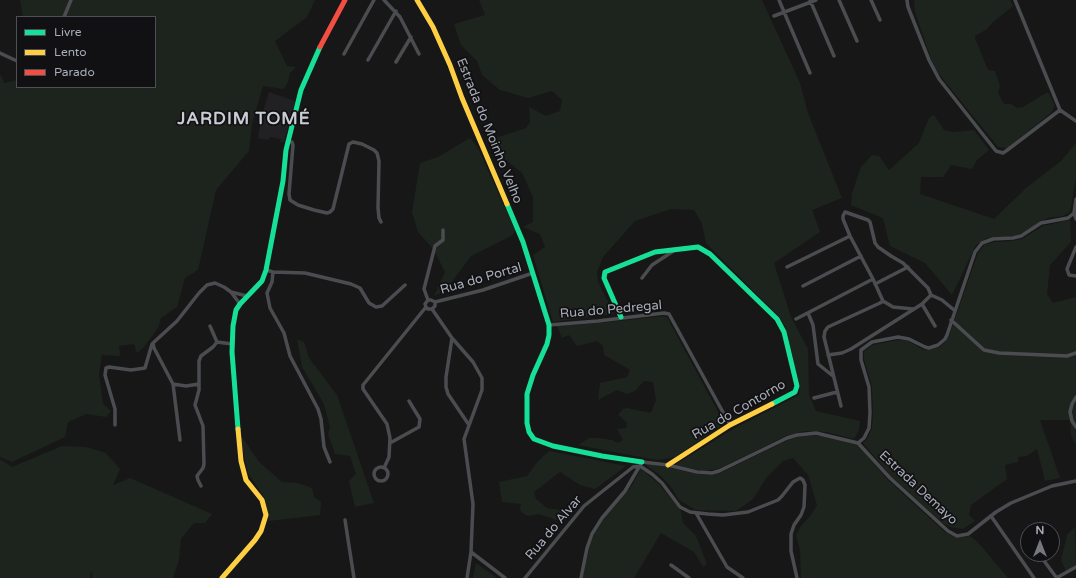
<!DOCTYPE html>
<html>
<head>
<meta charset="utf-8">
<style>
  body { margin:0 }
  #map { position:relative; width:1076px; height:578px; overflow:hidden; background:#171717; font-family:"Varela Round",sans-serif }
  canvas { display:block }
  .legend { position:absolute; left:16px; top:16px; width:140px; height:72px; box-sizing:border-box; background:#111113; border:1px solid #4d4f55; margin:0; padding:5px 7px; list-style:none; font-size:12px; color:#a8adb8 }
  .legend li { display:flex; align-items:center; gap:8px; height:20px }
  .legend b { width:20px; border:1px solid #4d4f55 }
  .north { position:absolute; left:1020px; top:522px; width:40px; height:40px; box-sizing:border-box; background:#111113; border:1px solid #4d4f55; border-radius:50%; rotate:0deg; font-size:11px; font-weight:700; line-height:16px; text-align:center; color:#a8adb8 }
  .north::after { content:''; display:block; margin:auto; width:14px; height:18px; background:#757880; clip-path:polygon(50% 0,100% 100%,50% 72%,0 100%) }
</style>
</head>
<body>
<div id="map">
<canvas width="1076" height="578"></canvas>
<ul class="legend">
<li><b style="height:5px;background:#16e098"></b>Livre</li>
<li><b style="height:5px;background:#ffcf43"></b>Lento</li>
<li><b style="height:5px;background:#f24e42"></b>Parado</li>
</ul>
<div class="north">N</div>
</div>
<script>
const c = document.querySelector('canvas').getContext('2d');
c.lineJoin = 'round';
function fillPath(path, color) { c.fillStyle = color; c.fill(path, 'evenodd'); }
const poly = rows => new Path2D(rows.map(r => 'M' + r).join(''));
function trace(path, color, width, dash) { c.strokeStyle = color; c.lineWidth = width; c.lineCap = dash ? 'butt' : 'round'; c.setLineDash(dash || []); c.stroke(path); }
function drawText(font, color, halo, rows, align = 'center') {
  c.font = font + ' "Varela Round",sans-serif'; c.lineWidth = 3.5; c.setLineDash([]); c.textBaseline = 'middle'; c.strokeStyle = halo; c.fillStyle = color; for (const [text, x, y, turn = 0] of rows) {
    c.save(); c.translate(x, y); c.rotate((+turn || 0) * Math.PI / 180); c.textAlign = isNaN(turn) ? turn : align; if (halo) c.strokeText(text, 0, 0); c.fillText(text, 0, 0); c.restore();
  }
}
fillPath(poly([
  [269,92,295,101,284,142,280,142,281,139,270,137,268,140,258,138,262,114]
]), '#212123');
fillPath(poly([
  [20,0,315,0,307,17,275,41,287,66,296,67,290,73,288,82,284,89,263,86,252,124,249,151,216,190,198,270,185,278,177,307,161,318,158,328,144,347,137,353,134,344,119,346,120,356,102,355,99,374,103,404,111,411,106,417,86,414,68,422,65,437,12,462,0,457,0,75,2,77,4,83,17,80,17,87,155,87,155,17,23,17],
  [479,0,762,0,800,83,808,113,842,198,812,210,820,232,774,263,791,317,808,349,809,395,816,411,860,421,859,430,854,439,826,432,805,431,786,436,718,469,704,471,675,465,733,429,799,395,800,386,785,326,779,317,706,243,702,224,694,210,671,209,635,221,603,257,597,272,598,282,614,314,553,322,533,255,545,247,540,234,523,227,533,222,533,197,522,173,489,146,493,139,526,128,530,122,529,107,546,116,560,111,562,100,552,91,528,98,500,90,482,75,477,61,461,45,454,24,485,15],
  [914,0,1010,0,1013,6,993,22,987,29,975,36,975,38,988,70,995,71,1000,86,998,93,1004,104,1011,104,1017,108,1023,107,1046,93,1049,93,1054,104,1054,107,1052,112,1007,148,998,147,947,84,936,70,931,59,915,12],
  [934,115,944,130,953,132,974,130,989,150,977,160,972,169,951,165,943,177,921,177,920,194,994,219,1026,188,1061,161,1076,143,1076,178,1070,212,1063,216,1048,218,1016,236,987,238,976,245,952,295,925,263,890,246,883,218,851,205,852,193,861,167,872,155,879,156,889,170,919,143,929,118],
  [470,138,478,148,515,230,513,235,471,256,445,291,434,296,445,272,434,250,418,232,412,212,420,163,438,157],
  [1070,220,1071,242,1050,265,1047,294,1053,303,1076,297,1076,445,1071,436,1070,420,1040,420,1060,478,1045,481,1037,449,1027,456,1018,457,1018,462,1005,465,1007,479,971,505,969,515,975,521,963,529,950,527,941,522,892,477,863,443,867,439,872,428,873,413,872,387,864,359,864,351,873,345,898,340,908,341,924,350,930,350,940,347,947,340,949,336,978,253,984,245,994,242,1013,241,1022,239,1043,226],
  [665,316,668,319,723,421,723,425,675,457,665,459,658,460,640,457,578,445,589,438,598,438,612,440,618,443,623,440,617,429,626,428,627,423,618,415,623,409,627,408,651,413,656,400,653,382,644,381,635,391,627,394,617,390,598,400,600,383,627,377,630,370,604,355,603,346,597,341,577,346,569,335,562,338,557,326,601,323],
  [297,339,304,342,309,358,337,395,374,503,355,507,349,481,356,474,350,456,335,454,328,434,330,427,324,404,302,367],
  [805,435,825,436,857,444,888,480,946,533,957,538,969,536,973,538,982,547,1008,578,801,578,800,550,796,535,801,526,811,515,817,505,808,475,793,458,783,461,767,477,753,499,736,511,696,510,679,500,671,487,659,474,648,467,646,464,667,467,697,474,712,475,720,473,788,440],
  [240,438,243,438,259,462,282,482,298,483,312,488,314,497,321,502,320,515,269,521,265,499,248,473],
  [62,446,86,447,106,453,120,469,113,485,130,478,212,514,205,523,194,523,181,539,179,560,173,578,93,578,91,571,90,578,0,578,0,459,12,467],
  [549,451,626,466,595,489,580,485,560,472,534,492,536,499,547,508,570,511,569,518,562,522,539,514,529,516,525,515,520,510,521,504,502,502,499,482,527,476,538,461],
  [641,469,659,484,681,511,683,523,696,536,707,564,703,567,694,552,661,533,634,578,583,578,588,548,594,535,606,515,631,487],
  [1075,527,1076,565,1066,571,1061,560,1067,535],
  [476,563,497,578,473,578]
]), '#1d241e');
trace(poly([
  [384,0,400,17,419,54],
  [779,0,810,73],
  [810,0,834,56],
  [839,0,857,41],
  [871,0,880,20],
  [907,0,908,7,929,60,939,79,996,151,1003,153,1006,151,1060,110],
  [1015,0,1060,110,1076,121],
  [774,16,816,0],
  [64,17,71,0],
  [0,53,17,61],
  [344,54,374,0],
  [368,60,396,11],
  [396,62,411,37],
  [287,142,292,142,293,145,289,194,290,200,298,205,314,210,327,213,330,212,333,209,349,144,353,142,362,144,374,150,377,153,379,161,378,208,379,218,381,222],
  [1074,213,1076,219],
  [1076,247,1067,269,1069,275,1076,276],
  [787,267,850,236],
  [266,270,273,272,305,273,351,284,360,288,369,303,376,307,382,306,405,285],
  [273,272,272,282,267,293,270,308,284,333,290,356,318,409,321,419,324,447,330,462],
  [642,278,652,265,675,250],
  [875,284,908,267],
  [803,286,861,256],
  [428,300,424,289,425,285,435,246,443,240,443,230],
  [435,302,483,290,533,273],
  [240,304,231,292,247,296],
  [922,304,935,326],
  [432,309,435,306,435,302,431,300,428,300,425,304,426,307,428,309,432,309,452,338,473,362,482,378,482,390,464,439,473,504,471,552,467,578],
  [913,309,893,307,883,301,873,279,850,236,843,219,843,216,845,212,868,220,870,222,875,243,878,247,891,256,903,263,928,288,931,295,942,300,954,310],
  [808,313,813,325,818,364,833,376],
  [796,319,873,279],
  [951,320,984,350,999,353,1067,356,1076,353],
  [549,325,598,321,664,313,669,314,730,425],
  [452,338,446,377,446,387,448,394,469,425],
  [217,342,232,344],
  [828,355,842,353,851,349,922,304,931,295],
  [173,384,186,386,199,384],
  [1076,397,1072,404,1070,412,1072,421,1076,427],
  [814,398,837,392],
  [841,406,824,337,825,331,828,327,880,303,883,301],
  [115,425,115,409,105,375,106,368,109,367,131,370,145,368,152,344],
  [180,440,173,384,154,348,153,343,177,321,199,293,207,285,215,283,224,287,231,292],
  [390,443,419,427,420,419,409,401],
  [858,443,864,438,869,428,870,413,869,387,861,360,861,350,872,342,898,337,909,339,925,347,929,348,938,345,945,339,947,335,975,252,982,243,993,239,1013,238,1021,236,1041,223,1068,218,1074,213,1076,199],
  [858,443,890,478,948,531,957,536,968,534,996,512,1011,503,1052,486,1076,481],
  '374 474a7 7 0 1 1 14 0a7 7 0 1 1-14 0Z',
  [384,468,389,457,390,438,387,424,363,389,363,385,426,307],
  [201,486,198,480,197,476,203,468,204,464,203,426,195,405,199,390,199,361,201,356,213,347,217,342,210,326],
  [696,513,727,567,743,578],
  [991,516,1034,578],
  [345,520,354,578],
  [471,552,505,578],
  [1039,554,1056,577,1058,577,1076,567],
  [671,565,689,578],
  [525,578,584,506,633,467,640,466,652,474,662,483,680,507,690,512,708,514,723,515,748,512,778,500,782,496,793,482,800,478,803,480,805,485,804,507,801,515,794,525,791,534,791,551,797,578],
  [581,578,587,548,592,534,602,518,625,491,642,462,668,465,697,472,712,473,719,471,787,438,797,435,816,433,858,443]
]), '#4b4c50', 3.5);
trace(poly([
  [507,204,523,242,549,325,549,335,547,344,533,375,527,394,527,423,529,432,534,439,553,446,602,456,642,462],
  [621,317,604,278,605,272,655,252,698,247,710,254,777,319,784,332,797,386,795,392,772,404],
  [238,429,232,352,233,326,236,310,240,304,262,281,266,270,283,181,286,150,301,90,320,47]
]), '#16e098', 5);
trace(poly([
  [417,0,433,27,450,65,462,98,507,204],
  [668,465,730,425,772,404],
  [222,578,255,540,261,531,266,515,262,500,246,480,241,461,238,429]
]), '#ffcf43', 5);
trace(poly([
  [320,47,345,0]
]), '#f24e42', 5);
drawText('13px', '#a8adb8', '#111113', [
  ["Estrada do Moinho Velho",489,131,68],
  ["Rua do Portal",481,279,-16],
  ["Rua do Pedregal",611,310,-5],
  ["Rua do Contorno",739,410,-30],
  ["Estrada Demayo",918,488,43],
  ["Rua do Alvar",554,528,-50]
]);
c.letterSpacing = '1px';
drawText('bold 17px', '#c9ccd4', '#111113', [
  ["JARDIM TOMÉ",244,120]
]);
c.letterSpacing = '0px';
</script>
</body>
</html>
